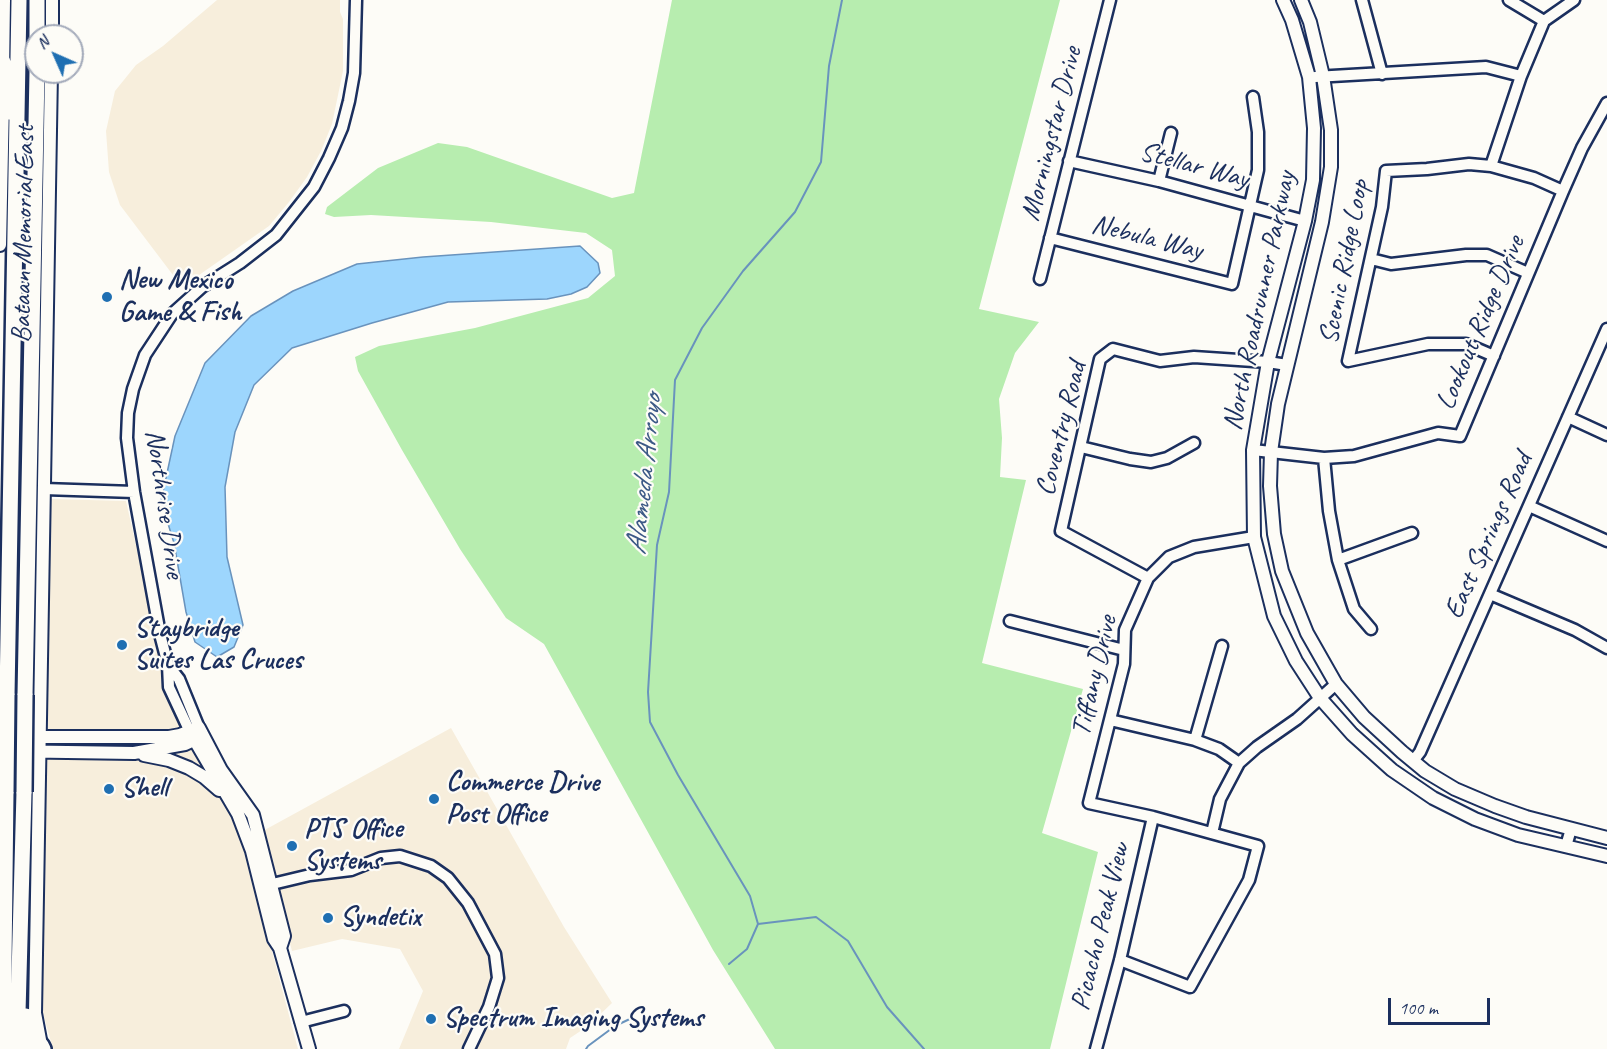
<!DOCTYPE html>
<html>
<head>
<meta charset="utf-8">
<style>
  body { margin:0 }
  #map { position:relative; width:1607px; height:1049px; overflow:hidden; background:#fdfcf7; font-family:Caveat,sans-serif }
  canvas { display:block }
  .north { position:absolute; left:24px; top:24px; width:60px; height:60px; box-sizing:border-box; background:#fdfcf7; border:2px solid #a3aaba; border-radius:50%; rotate:315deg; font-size:16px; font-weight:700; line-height:24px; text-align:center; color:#1b2f5e }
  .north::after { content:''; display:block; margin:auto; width:21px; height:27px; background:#1f6fb2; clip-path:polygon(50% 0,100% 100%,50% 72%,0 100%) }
  .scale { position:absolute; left:1388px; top:998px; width:102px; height:27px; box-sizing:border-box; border:3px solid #1b2f5e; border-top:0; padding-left:8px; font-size:18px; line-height:21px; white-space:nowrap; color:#1b2f5e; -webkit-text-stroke:4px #fdfcf7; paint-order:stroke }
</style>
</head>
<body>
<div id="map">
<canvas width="1607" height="1049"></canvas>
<div class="north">N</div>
<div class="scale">100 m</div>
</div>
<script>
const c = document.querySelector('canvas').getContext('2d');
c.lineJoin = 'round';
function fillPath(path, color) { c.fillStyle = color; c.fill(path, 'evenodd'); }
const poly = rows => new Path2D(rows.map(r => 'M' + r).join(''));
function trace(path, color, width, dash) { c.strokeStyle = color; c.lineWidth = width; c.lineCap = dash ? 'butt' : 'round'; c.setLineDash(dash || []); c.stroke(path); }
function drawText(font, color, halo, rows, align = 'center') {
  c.font = font + ' Caveat,sans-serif'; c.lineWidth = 4.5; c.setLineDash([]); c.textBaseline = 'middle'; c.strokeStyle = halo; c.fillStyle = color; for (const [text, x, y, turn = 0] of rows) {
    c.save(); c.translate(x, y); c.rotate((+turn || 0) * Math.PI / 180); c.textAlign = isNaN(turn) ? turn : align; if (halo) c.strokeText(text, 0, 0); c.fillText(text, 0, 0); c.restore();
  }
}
fillPath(poly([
  [217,0,340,0,340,12,343,19,343,71,332,124,321,151,307,177,289,202,269,226,182,287,120,205,109,172,106,131,115,91,136,65,163,46],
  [50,499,126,501,173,709,236,816,298,1049,53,1049,40,1003],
  [451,728,564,927,612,1003,588,1026,570,1038,566,1049,399,1049,423,991,400,949,342,939,292,951,261,832]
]), '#f7eedc');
fillPath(poly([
  [672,0,1060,0,979,309,1039,322,1015,353,999,399,1002,438,1000,477,1026,480,982,663,1083,689,1042,833,1098,852,1050,1049,775,1049,713,950,544,644,506,618,460,549,402,450,358,371,355,357,379,346,475,328,588,298,615,276,612,250,586,233,491,222,371,215,334,217,325,214,327,207,378,168,438,143,467,147,612,198,634,193]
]), '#b7edaf');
const water = poly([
  [580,246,598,263,600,273,587,287,571,294,547,299,448,302,372,323,292,348,254,385,235,432,225,487,227,557,243,625,234,647,217,657,195,642,186,612,174,543,161,501,175,436,205,363,251,316,293,291,357,264,423,257,580,246]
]);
fillPath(water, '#9dd6fd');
trace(water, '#6993bd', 1.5);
trace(poly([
  [758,924,816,917,848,941,887,1007,924,1049],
  [729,964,747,949,758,924,750,896,678,775,650,722,648,692,657,545,669,492,675,380,702,328,743,271,795,212,821,162,829,66,842,0],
  [586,1049,588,1046,615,1026,634,1017]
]), '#6993bd', 2);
const minor = poly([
  [1362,0,1382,74],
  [1509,0,1544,21],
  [1315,77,1486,67,1521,76],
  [1069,161,1159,181,1305,221],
  [1491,166,1521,76,1544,21,1574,0],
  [1159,181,1171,133],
  [1050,238,1232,284,1258,170,1258,132,1253,97],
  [1371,259,1391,264,1466,255,1487,255,1528,273],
  [1040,279,1110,0],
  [1494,356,1466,344,1428,344,1348,361,1382,207,1386,171,1427,169,1469,164,1491,166,1534,178,1563,191],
  [1568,417,1607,435],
  [1081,447,1130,459,1151,462,1167,458,1194,443],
  [1253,450,1324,458,1354,456,1438,433,1460,436,1563,191,1582,148,1607,103],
  [1324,458,1329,511,1338,560,1354,609,1371,629],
  [44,489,134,492],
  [1529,506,1607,541],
  [1338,560,1412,533],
  [1148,578,1061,531,1100,359,1113,349,1160,361,1194,357,1268,362,1287,365],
  [1490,594,1575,630,1607,648],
  [1010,621,1124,650],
  [168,665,179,679,199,728],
  [1110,720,1195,740,1219,749,1239,763],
  [190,732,169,687,168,665,160,634,134,492,127,438,128,413,133,389,145,355,172,314,202,287,240,263,276,235,314,187,329,158,342,128,349,101,354,73,356,0],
  [1195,740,1222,646],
  [1413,761,1420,752,1607,329],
  [1212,833,1220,799,1239,763,1257,747,1297,719,1336,684],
  [1566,846,1571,829],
  [264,886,310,875,351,870,381,858,400,856,431,866,448,878,468,903,495,954,498,978,489,1007,469,1049],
  [1120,960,1190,987,1249,880,1258,846,1153,817,1089,803,1124,664,1125,630,1148,578,1169,557,1194,547,1254,537],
  [301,1022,344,1011],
  [1096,1049,1120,960,1153,817]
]);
const major = poly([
  [1283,0,1292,20,1309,77,1314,128,1313,180,1305,221,1268,362,1253,450,1254,537,1274,616,1296,661,1320,698,1352,734,1392,770,1433,798,1475,819,1518,835,1607,856],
  [1301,0,1310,22,1323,76,1331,130,1331,167,1322,222,1278,404,1271,452,1270,486,1274,534,1282,571,1307,633,1336,684,1364,717,1402,752,1425,771,1455,789,1495,806,1526,817,1607,838],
  [52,36,52,0],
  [3,71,4,0],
  [0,245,3,100],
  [190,732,238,814,252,851,274,939,280,948,309,1049],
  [0,737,169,737,180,735,199,728,221,770,253,815,284,936,280,948],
  [0,751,134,753,185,744,200,737],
  [144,755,169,760,189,768,204,777,219,790],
  [41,1045,35,1013,51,72]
]);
const highway = poly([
  [37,0,37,36],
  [3,62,9,112],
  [7,695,19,0],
  [25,695,37,72],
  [26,1016,30,1049],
  [41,1045,43,1049],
  [3,1049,6,792],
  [17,1049,24,792]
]);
trace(minor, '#1b2f5e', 15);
trace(major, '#1b2f5e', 16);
trace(highway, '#1b2f5e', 20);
trace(minor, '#fdfcf7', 10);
trace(major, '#fdfcf7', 12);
trace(highway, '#fdfcf7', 15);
const highwayBridge = poly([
  [6,792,7,695],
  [24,792,25,695]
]);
trace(highwayBridge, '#1b2f5e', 20, []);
trace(highwayBridge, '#fdfcf7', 15);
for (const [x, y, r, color] of [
  [107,297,6,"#1f6fb2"],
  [122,645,6,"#1f6fb2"],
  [109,789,6,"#1f6fb2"],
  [434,799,6,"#1f6fb2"],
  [292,846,6,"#1f6fb2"],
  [328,918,6,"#1f6fb2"],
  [431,1019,6,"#1f6fb2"]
]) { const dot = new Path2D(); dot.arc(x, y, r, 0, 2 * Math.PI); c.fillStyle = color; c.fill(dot); trace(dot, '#fdfcf7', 2); }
drawText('28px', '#1b2f5e', '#fdfcf7', [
  ["Morningstar Drive",1052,134,-76],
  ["Stellar Way",1194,166,15],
  ["Bataan Memorial East",24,234,-89],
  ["Nebula Way",1147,238,14],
  ["Scenic Ridge Loop",1345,262,-79],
  ["North Roadrunner Parkway",1260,301,-78],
  ["Lookout Ridge Drive",1481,323,-67],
  ["Coventry Road",1062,429,-76],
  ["Northrise Drive",164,504,82],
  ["East Springs Road",1489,536,-66],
  ["Tiffany Drive",1095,676,-77],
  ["Picacho Peak View",1101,927,-76]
]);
drawText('bold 28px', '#1b2f5e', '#fdfcf7', [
  ["New Mexico",119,281],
  ["Game & Fish",119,313],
  ["Staybridge",134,629],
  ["Suites Las Cruces",134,661],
  ["Commerce Drive",446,783],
  ["Post Office",446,815],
  ["Shell",121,789],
  ["PTS Office",304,830],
  ["Systems",304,862],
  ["Syndetix",340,918],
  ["Spectrum Imaging Systems",443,1019]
], 'left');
drawText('italic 30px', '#3c5986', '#fdfcf7', [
  ["Alameda Arroyo",645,475,-84]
]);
</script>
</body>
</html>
